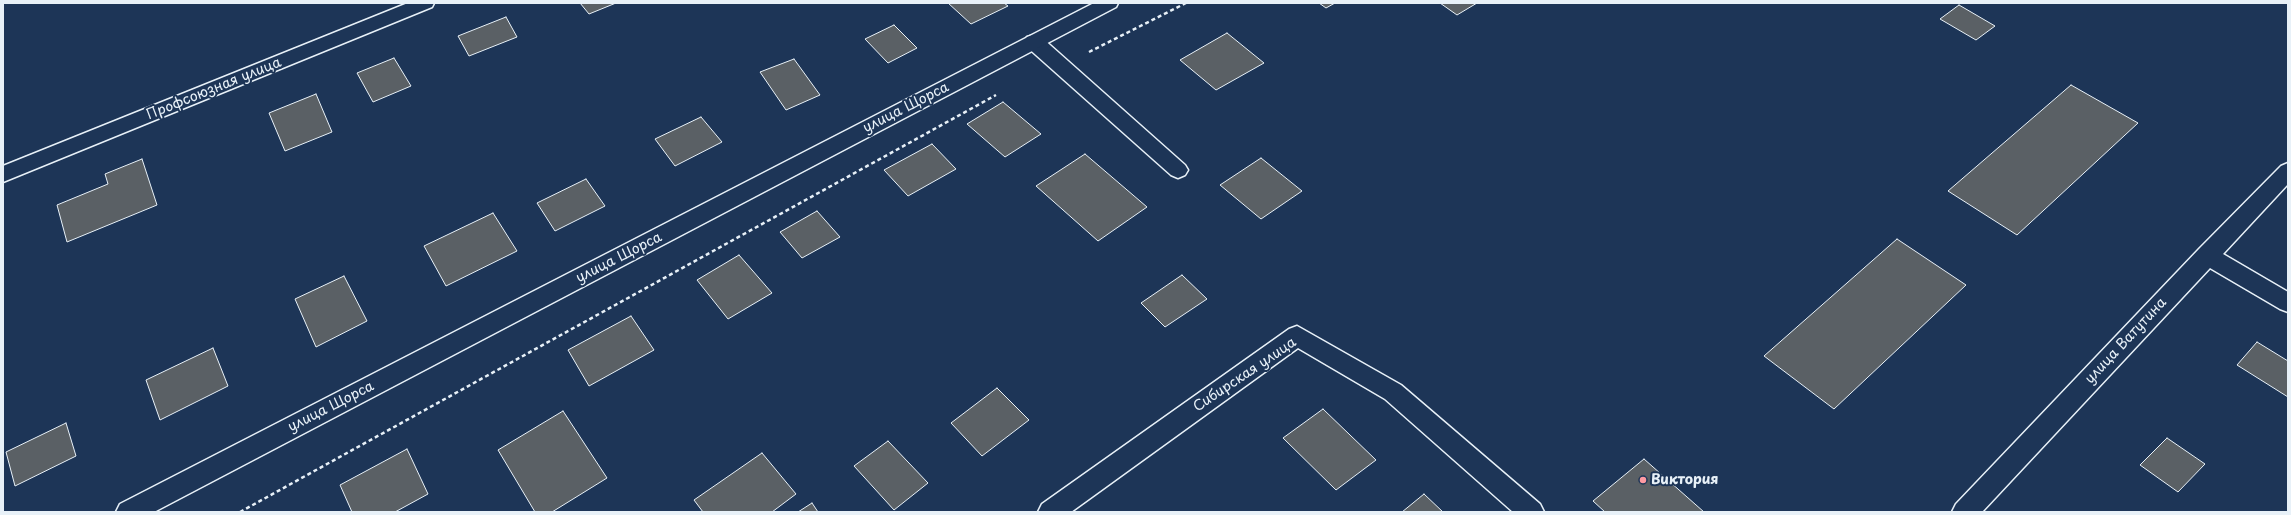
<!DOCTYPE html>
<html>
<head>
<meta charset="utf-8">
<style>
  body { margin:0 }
  #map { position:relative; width:2291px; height:515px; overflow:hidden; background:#1d3557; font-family:"Playpen Sans",sans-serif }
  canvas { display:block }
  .frame { position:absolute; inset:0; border:4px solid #e8f1f8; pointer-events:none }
</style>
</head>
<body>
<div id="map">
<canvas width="2291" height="515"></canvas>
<div class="frame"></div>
</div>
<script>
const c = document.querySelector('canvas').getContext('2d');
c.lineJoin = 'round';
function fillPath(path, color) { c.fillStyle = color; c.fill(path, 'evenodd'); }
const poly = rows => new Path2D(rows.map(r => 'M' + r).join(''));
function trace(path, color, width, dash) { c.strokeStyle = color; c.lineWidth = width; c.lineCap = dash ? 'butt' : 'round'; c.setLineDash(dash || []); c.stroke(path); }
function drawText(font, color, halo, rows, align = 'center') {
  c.font = font + ' "Playpen Sans",sans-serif'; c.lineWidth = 4; c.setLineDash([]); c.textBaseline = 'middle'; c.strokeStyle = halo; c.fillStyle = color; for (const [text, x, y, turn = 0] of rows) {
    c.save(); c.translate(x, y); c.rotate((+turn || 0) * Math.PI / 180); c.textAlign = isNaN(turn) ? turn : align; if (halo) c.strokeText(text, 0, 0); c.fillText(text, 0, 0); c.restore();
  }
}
const building = poly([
  [580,3,616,3,589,14,580,3],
  [948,3,1004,3,1008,6,971,24,948,3],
  [1319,3,1335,3,1326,8,1319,3],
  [1440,3,1477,3,1457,15,1440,3],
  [1959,5,1995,26,1976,40,1940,19,1959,5],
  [506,17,517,37,469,56,458,36,506,17],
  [894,25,917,48,888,63,865,39,894,25],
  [1227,33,1264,63,1216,90,1180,60,1227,33],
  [394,58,411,86,373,102,357,73,394,58],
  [794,59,820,95,786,110,760,72,794,59],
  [2071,85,2138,123,2017,235,1948,191,2071,85],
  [316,94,332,132,285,151,269,113,316,94],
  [1003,102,1041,134,1005,157,967,124,1003,102],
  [701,117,722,142,675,166,655,139,701,117],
  [932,144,956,169,908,196,884,170,932,144],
  [1085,154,1147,207,1098,241,1036,186,1085,154],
  [1261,158,1302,191,1261,219,1220,185,1261,158],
  [142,159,157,205,67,242,57,205,108,184,105,174,142,159],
  [586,179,605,206,555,231,537,203,586,179],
  [817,211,840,237,802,258,780,232,817,211],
  [493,213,517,251,446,286,424,246,493,213],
  [1897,239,1966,285,1834,409,1764,356,1897,239],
  [739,255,772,293,728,319,697,280,739,255],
  [1182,275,1207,299,1165,327,1141,303,1182,275],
  [344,276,367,321,316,347,295,299,344,276],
  [631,316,654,350,589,386,568,350,631,316],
  [2257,342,2288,361,2288,397,2237,365,2257,342],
  [213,348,228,386,160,420,146,380,213,348],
  [997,388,1029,420,982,456,951,423,997,388],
  [1323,409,1376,460,1336,490,1283,438,1323,409],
  [563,411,607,478,552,512,535,512,498,450,563,411],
  [66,423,76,456,15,486,6,452,66,423],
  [2167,438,2205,464,2178,492,2140,465,2167,438],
  [888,441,928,483,894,510,854,466,888,441],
  [407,449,428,494,395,512,352,512,340,485,407,449],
  [762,453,796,494,772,512,703,512,694,500,762,453],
  [1644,459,1704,512,1605,512,1593,501,1644,459],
  [1424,494,1443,512,1402,512,1424,494],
  [812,503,818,512,798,512,812,503]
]);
fillPath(building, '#5a6065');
trace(building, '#e8f1f8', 1);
const minor = poly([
  [408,3,434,3,432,7,3,182,3,166,408,3],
  [1034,35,1041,37,1185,165,1188,170,1185,175,1178,178,1171,175,1027,47,1024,42,1027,37,1034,35],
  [2288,163,2288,184,2223,254,2288,292,2288,312,2280,309,2210,268,1982,512,1952,512,1956,504,2199,249,2281,166,2288,163],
  [1297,326,1401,385,1540,504,1544,512,1513,512,1385,399,1298,348,1071,512,1038,512,1042,504,1289,329,1297,326]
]);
const major = poly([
  [1094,3,1118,3,1116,7,154,512,116,512,120,504,1094,3]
]);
trace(minor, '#e8f1f8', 3);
trace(major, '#e8f1f8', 3);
trace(poly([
  [1089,52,1186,3],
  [240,512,996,95]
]), '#e8f1f8', 2.5, [4, 3]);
fillPath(minor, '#1d3557');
fillPath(major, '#1d3557');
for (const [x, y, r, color] of [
  [1643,480,4,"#ff9aa2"]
]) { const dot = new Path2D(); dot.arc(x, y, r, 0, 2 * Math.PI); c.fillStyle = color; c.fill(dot); trace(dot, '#1d3557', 1.5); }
drawText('14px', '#e8f1f8', '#1d3557', [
  ["Профсоюзная улица",214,89,-22],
  ["улица Щорса",906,108,-27],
  ["улица Щорса",619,258,-27],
  ["улица Ватутина",2126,341,-47],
  ["Сибирская улица",1245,375,-34],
  ["улица Щорса",331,407,-27]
]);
drawText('bold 14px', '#e8f1f8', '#1d3557', [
  ["Виктория",1651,480]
], 'left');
</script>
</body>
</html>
